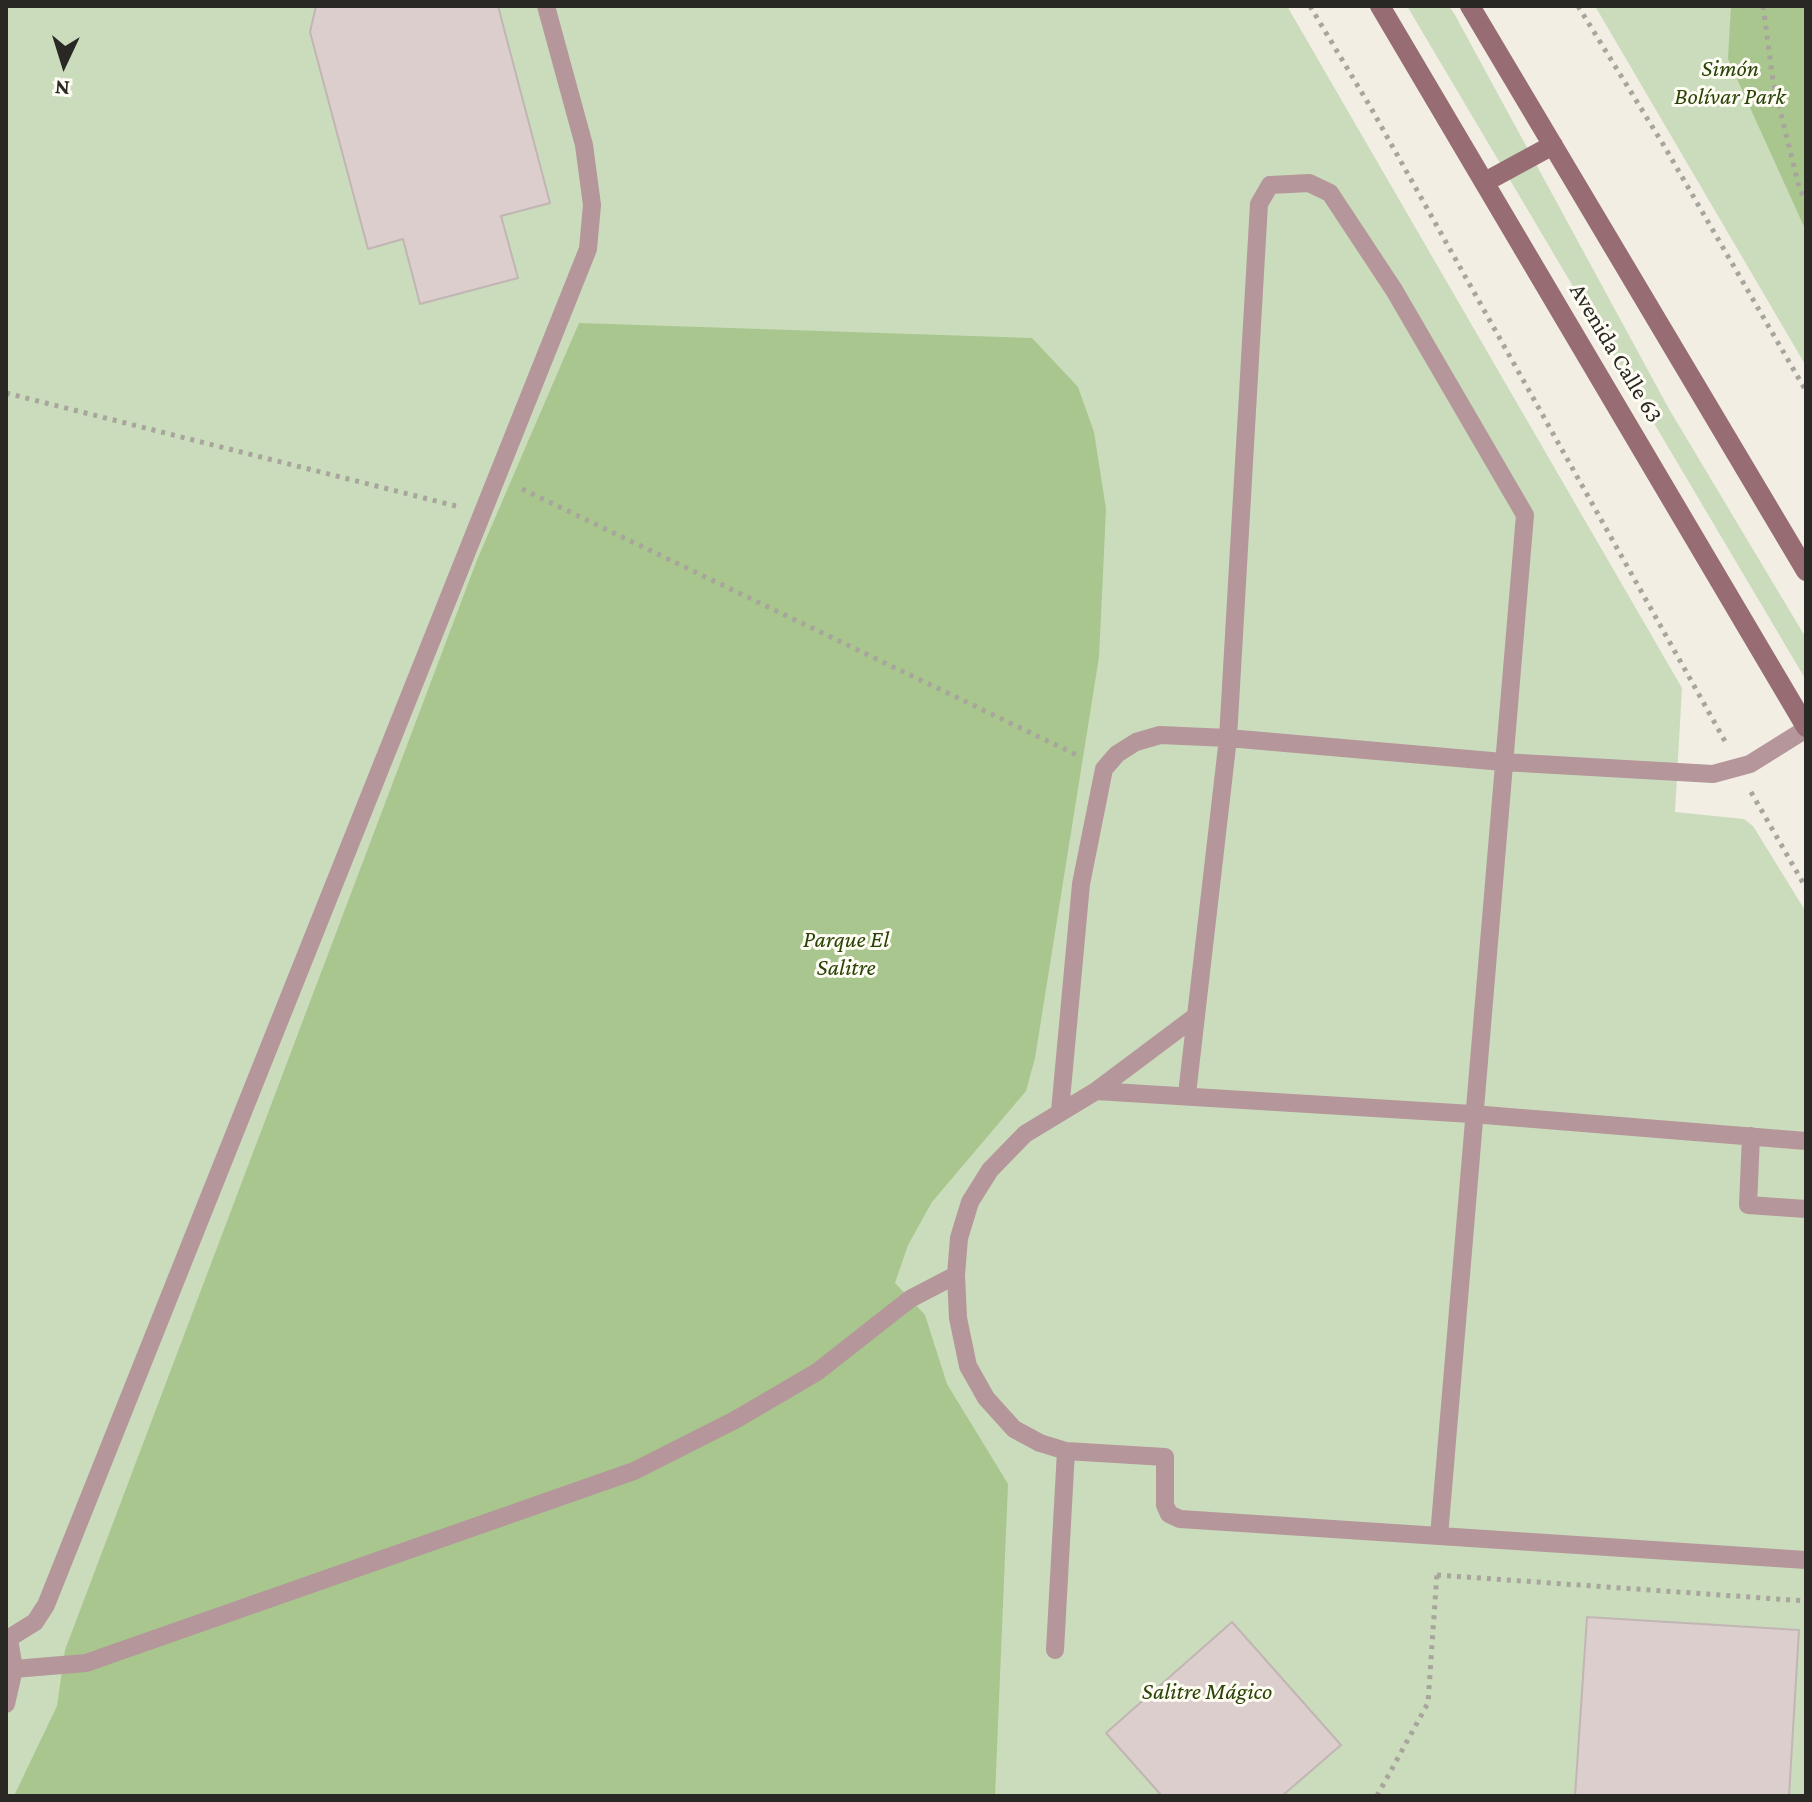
<!DOCTYPE html>
<html>
<head>
<meta charset="utf-8">
<style>
  body { margin:0 }
  #map { position:relative; width:1812px; height:1802px; overflow:hidden; background:#f2eee4; font-family:"Crimson Pro",serif }
  canvas { display:block }
  .frame { position:absolute; inset:0; border:8px solid #292824; pointer-events:none }
  .north { position:absolute; left:24px; top:24px; width:80px; height:80px; -webkit-text-stroke:6px #fefcf3; paint-order:stroke; rotate:184deg; font-size:22px; font-weight:700; line-height:32px; text-align:center; color:#292824 }
  .north::after { content:''; display:block; margin:auto; width:28px; height:36px; background:#292824; clip-path:polygon(50% 0,100% 100%,50% 72%,0 100%) }
</style>
</head>
<body>
<div id="map">
<canvas width="1812" height="1802"></canvas>
<div class="frame"></div>
<div class="north">N</div>
</div>
<script>
const c = document.querySelector('canvas').getContext('2d');
c.lineJoin = 'round';
function fillPath(path, color) { c.fillStyle = color; c.fill(path, 'evenodd'); }
const poly = rows => new Path2D(rows.map(r => 'M' + r).join(''));
function trace(path, color, width, dash) { c.strokeStyle = color; c.lineWidth = width; c.lineCap = dash ? 'butt' : 'round'; c.setLineDash(dash || []); c.stroke(path); }
function drawText(font, color, halo, rows, align = 'center') {
  c.font = font + ' "Crimson Pro",serif'; c.lineWidth = 6; c.setLineDash([]); c.textBaseline = 'middle'; c.strokeStyle = halo; c.fillStyle = color; for (const [text, x, y, turn = 0] of rows) {
    c.save(); c.translate(x, y); c.rotate((+turn || 0) * Math.PI / 180); c.textAlign = isNaN(turn) ? turn : align; if (halo) c.strokeText(text, 0, 0); c.fillText(text, 0, 0); c.restore();
  }
}
fillPath(poly([
  [6,6,1287,6,1682,688,1675,812,1744,819,1753,826,1806,912,1806,1796,6,1796],
  [1407,6,1449,6,1455,15,1669,409,1806,638,1806,680],
  [1595,6,1806,6,1806,366]
]), '#cadcbb');
fillPath(poly([
  [1731,6,1806,6,1806,231,1728,59],
  [579,323,1032,338,1078,387,1094,432,1106,509,1099,657,1035,1058,1026,1091,932,1202,908,1245,895,1283,925,1315,947,1384,1008,1484,995,1796,14,1796,57,1706,65,1650,477,560]
]), '#a8c68e');
const building = poly([
  [316,6,498,6,550,203,501,216,518,278,420,304,403,239,368,249,310,32,316,6],
  [1587,1617,1799,1630,1789,1796,1575,1796,1587,1617],
  [1232,1622,1341,1745,1282,1796,1162,1796,1106,1733,1232,1622]
]);
fillPath(building, '#dbcecd');
trace(building, '#c2b6b5', 2);
trace(poly([
  [1310,6,1371,108,1726,743],
  [1578,6,1663,144,1806,391],
  [1763,6,1773,81,1800,191,1806,199],
  [6,393,456,506],
  [522,489,1079,756],
  [1751,792,1806,888],
  [1437,1575,1806,1601],
  [1377,1796,1428,1703,1437,1573]
]), '#a8a59d', 5, [4, 6]);
trace(poly([
  [1096,1091,1196,1016],
  [1187,1094,1228,738,1259,204,1270,185,1309,183,1330,193,1394,290,1525,515,1439,1536],
  [1060,1111,1081,884,1104,769,1117,754,1136,742,1160,735,1228,738,1503,762,1713,774,1750,764,1806,729],
  [1751,1136,1748,1205,1806,1209],
  [1806,1141,1472,1114,1096,1091,1025,1134,990,1170,970,1202,959,1238,956,1275,958,1318,968,1366,986,1398,1014,1429,1040,1443,1066,1451,1165,1457,1165,1505,1169,1514,1180,1519,1806,1560],
  [6,1640,35,1622,46,1605,588,249,592,205,584,145,546,6],
  [1055,1650,1066,1451],
  [14,1669,86,1663,634,1471,735,1420,817,1372,910,1299,956,1275],
  [6,1704,14,1669,9,1639]
]), '#b5969b', 18);
trace(poly([
  [1380,6,1806,727],
  [1470,6,1806,571],
  [1485,182,1553,145]
]), '#976c73', 20);
drawText('italic 24px', '#294307', '#fefcf3', [
  ["Simón",1730,69],
  ["Bolívar Park",1730,97],
  ["Parque El",846,940],
  ["Salitre",846,968],
  ["Salitre Mágico",1207,1692]
]);
drawText('24px', '#292824', '#fefcf3', [
  ["Avenida Calle 63",1616,353,59]
]);
</script>
</body>
</html>
